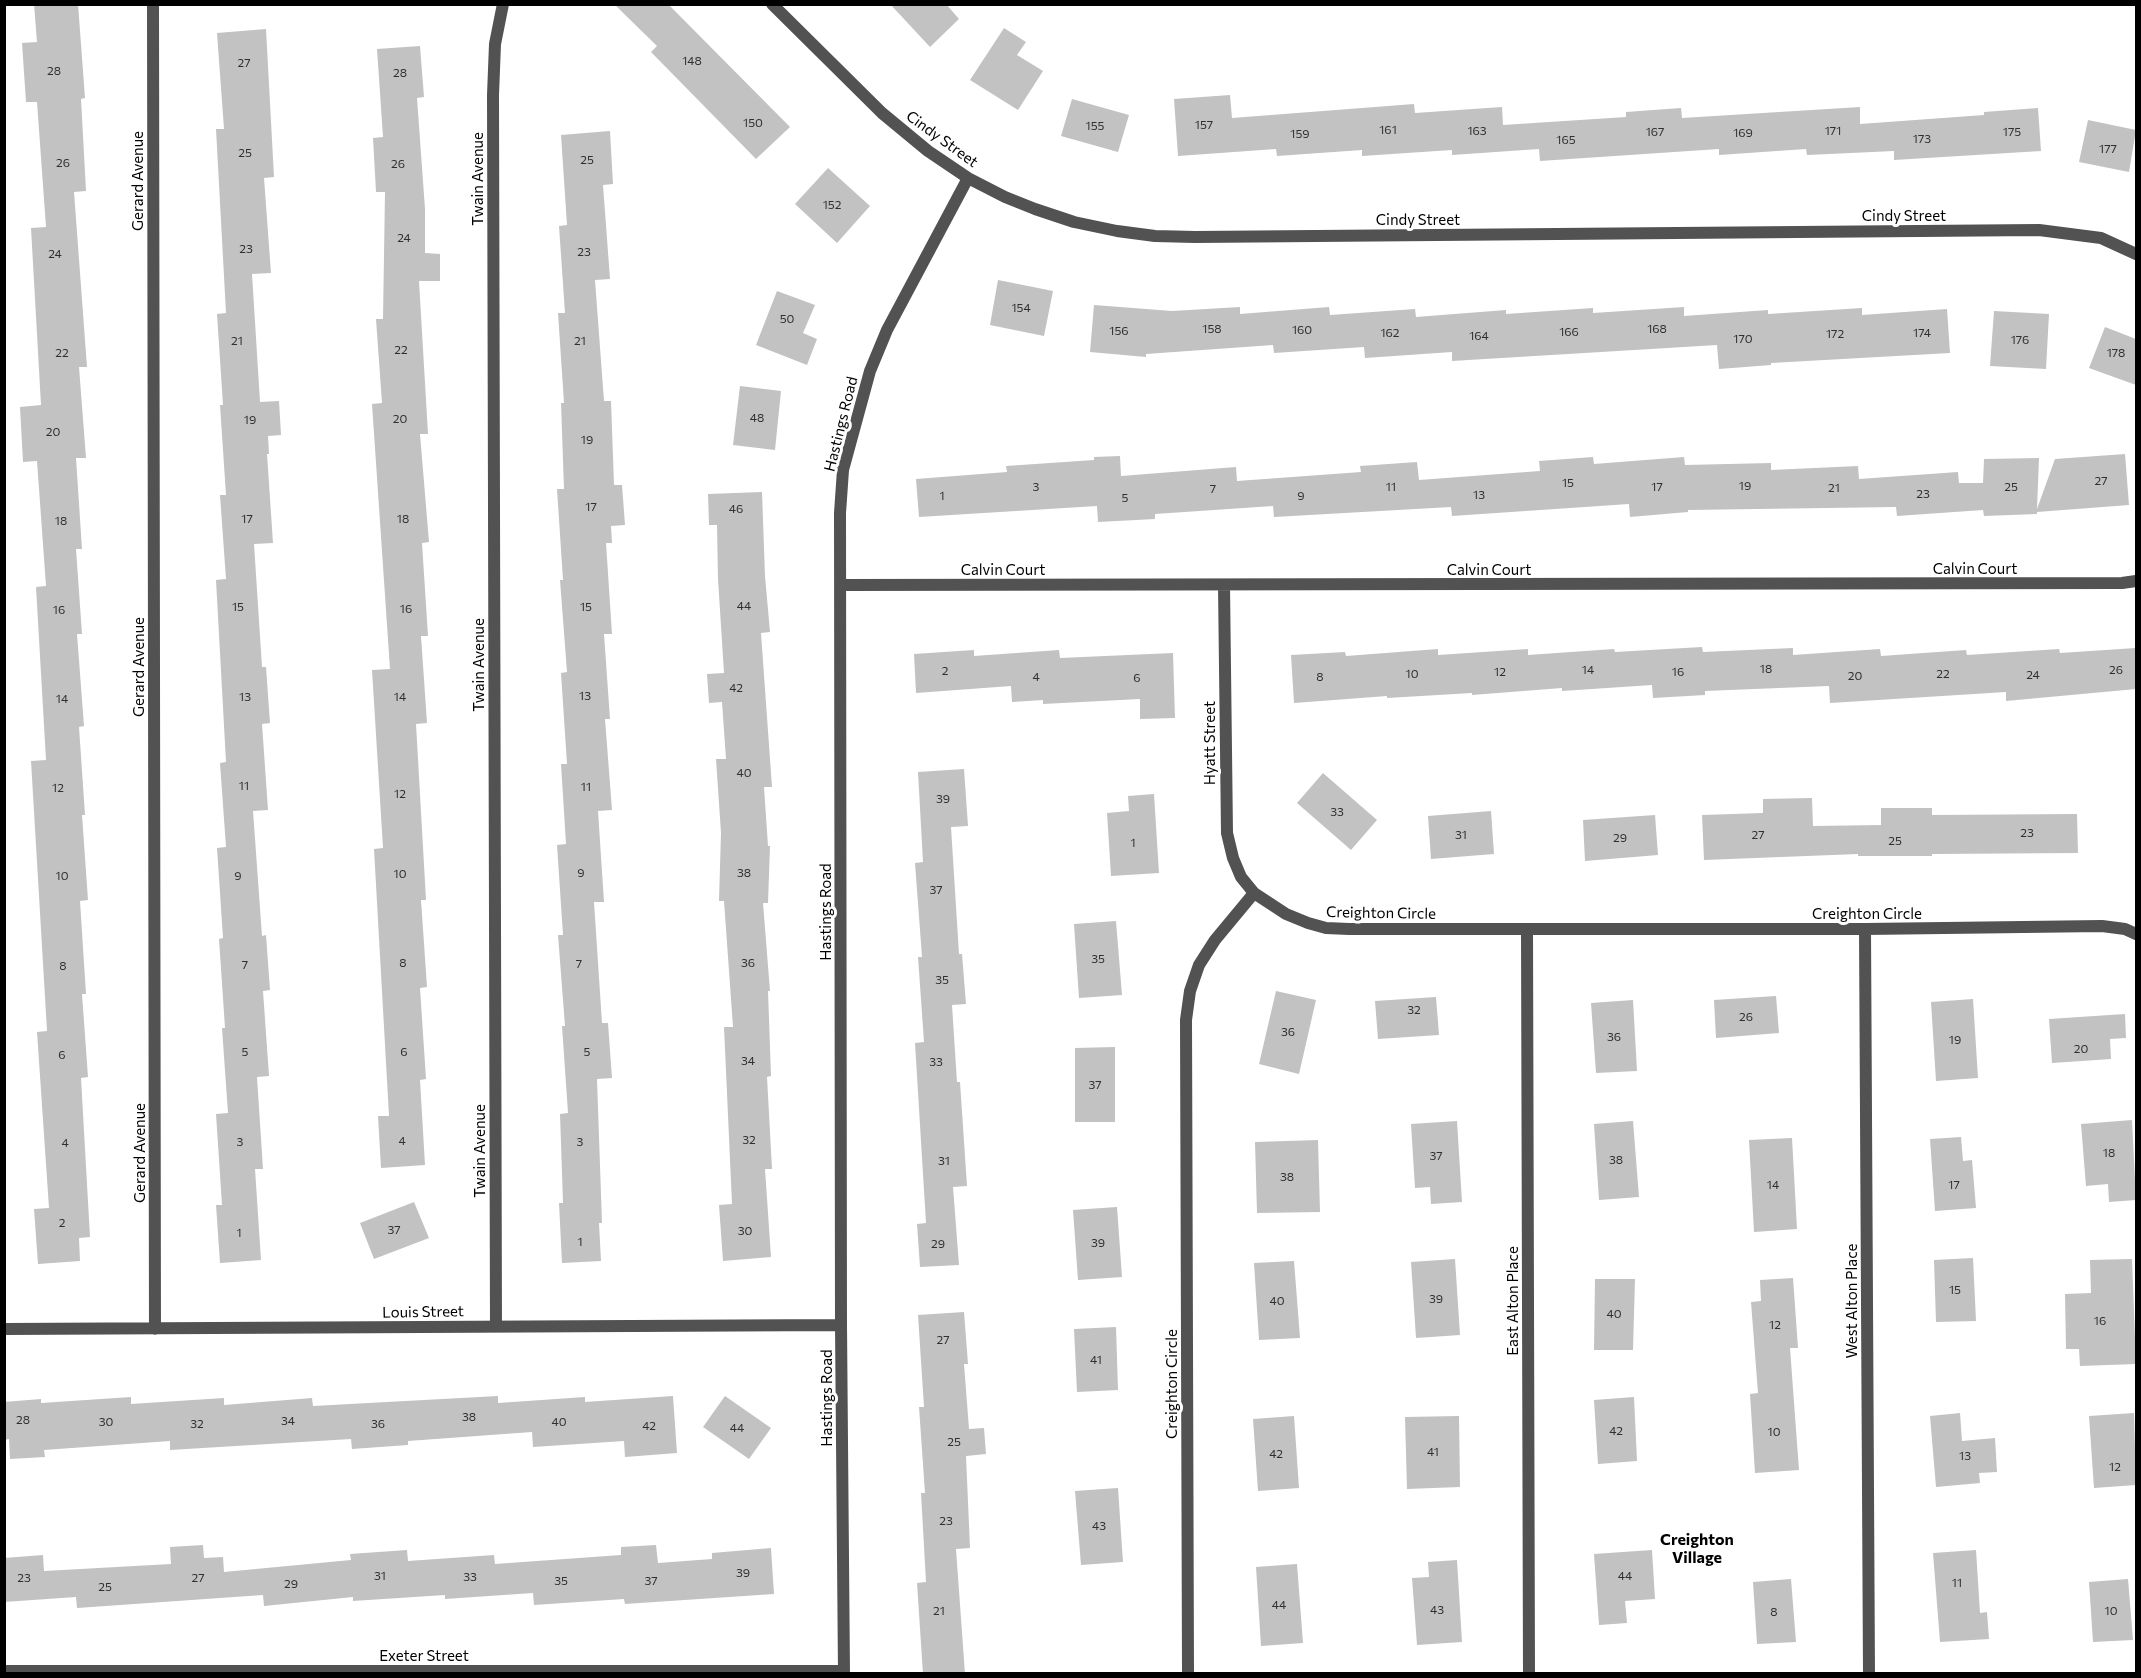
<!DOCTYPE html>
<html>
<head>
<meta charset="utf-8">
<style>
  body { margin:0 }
  #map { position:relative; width:2141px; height:1678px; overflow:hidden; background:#fff; font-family:Commissioner,sans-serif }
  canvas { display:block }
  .frame { position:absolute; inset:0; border:6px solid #000; pointer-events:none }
</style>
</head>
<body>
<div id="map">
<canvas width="2141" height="1678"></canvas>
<div class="frame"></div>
</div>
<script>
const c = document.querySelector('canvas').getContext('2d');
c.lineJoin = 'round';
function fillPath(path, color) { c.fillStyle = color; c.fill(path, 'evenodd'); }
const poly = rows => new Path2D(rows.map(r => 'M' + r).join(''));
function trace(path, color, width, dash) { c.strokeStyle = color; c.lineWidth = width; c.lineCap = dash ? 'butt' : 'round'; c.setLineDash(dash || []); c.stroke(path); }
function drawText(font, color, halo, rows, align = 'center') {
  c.font = font + ' Commissioner,sans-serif'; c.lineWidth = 6; c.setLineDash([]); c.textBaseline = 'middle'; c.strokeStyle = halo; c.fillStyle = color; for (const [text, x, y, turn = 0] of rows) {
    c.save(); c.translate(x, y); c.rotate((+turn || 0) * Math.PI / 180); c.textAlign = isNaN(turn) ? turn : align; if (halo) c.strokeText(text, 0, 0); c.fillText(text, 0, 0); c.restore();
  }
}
fillPath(poly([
  [34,4,78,4,85,98,81,99,86,191,74,192,87,367,79,367,86,458,76,458,82,549,76,549,82,634,77,634,84,726,79,727,85,815,82,815,88,900,80,901,86,994,82,994,88,1077,81,1078,90,1237,79,1238,80,1261,38,1264,34,1209,49,1208,37,1032,47,1031,31,761,46,760,36,587,46,586,37,461,23,462,20,407,41,405,31,228,46,227,37,102,26,102,22,43,37,42],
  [614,4,668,4,790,127,756,159,651,52,657,46],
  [890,4,946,4,959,19,930,47],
  [1004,28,1026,42,1017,55,1043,71,1018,110,970,80],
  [266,29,274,177,264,178,271,273,252,274,260,402,279,401,281,435,268,436,269,454,267,454,273,543,254,544,262,667,266,667,270,723,262,724,268,810,253,811,262,936,266,935,270,990,263,991,269,1076,257,1077,263,1169,255,1169,261,1260,220,1263,216,1205,222,1205,216,1114,228,1113,222,1028,225,1028,219,939,223,938,217,848,226,847,220,763,226,762,216,580,226,579,220,495,226,495,220,405,223,405,217,314,226,313,216,129,224,129,217,33],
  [420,46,424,97,417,98,425,209,425,253,440,254,440,281,419,281,428,434,420,434,429,542,422,543,428,636,421,636,427,723,416,724,426,900,421,900,427,987,420,988,426,1079,420,1080,425,1165,381,1168,378,1116,389,1116,374,849,383,848,372,670,390,669,372,404,382,403,376,319,383,319,385,192,376,192,373,138,383,137,377,49],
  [1230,95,1232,118,1414,104,1415,113,1502,107,1503,125,1626,117,1626,112,1681,108,1682,118,1860,107,1860,124,1984,115,1984,112,2038,108,2041,151,1894,160,1894,151,1807,155,1806,149,1719,155,1719,149,1540,161,1539,149,1452,155,1452,150,1362,156,1362,150,1277,156,1276,149,1178,156,1174,99],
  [1072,99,1129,115,1118,152,1061,136],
  [2088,120,2136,130,2129,172,2079,162],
  [610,131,613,184,603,185,610,279,595,280,604,401,611,401,614,485,622,485,625,525,611,526,612,543,606,543,612,634,604,634,610,719,605,719,612,810,598,811,604,902,594,902,602,1023,608,1023,612,1078,597,1079,602,1223,599,1223,601,1261,562,1263,559,1203,563,1203,560,1114,568,1113,562,1026,565,1026,558,935,563,935,557,845,566,844,561,764,567,764,561,673,567,672,560,580,563,580,557,489,564,489,561,403,564,403,558,313,565,313,559,226,567,225,561,135],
  [828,168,870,206,837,243,795,204],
  [998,280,1053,291,1044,336,990,325],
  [777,291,815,305,803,333,817,339,807,365,756,345],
  [1094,305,1172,311,1240,307,1240,314,1329,307,1330,315,1415,309,1416,317,1506,310,1506,314,1593,308,1593,313,1684,307,1684,316,1768,310,1768,314,1862,308,1862,315,1947,309,1950,353,1771,363,1771,365,1719,369,1717,345,1452,361,1452,352,1365,358,1364,347,1274,353,1273,345,1146,354,1146,357,1090,352],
  [1994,311,2049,314,2046,369,1990,366],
  [2105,327,2136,339,2136,385,2089,368],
  [740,386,781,391,775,450,733,445],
  [2125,454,2129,505,2037,512,2037,514,1984,516,1983,510,1897,516,1896,507,1688,510,1688,512,1630,517,1629,504,1452,516,1451,507,1274,517,1273,506,1155,514,1155,519,1098,522,1097,506,919,517,916,479,1007,472,1006,466,1094,460,1094,457,1120,456,1121,476,1236,467,1237,481,1361,472,1360,466,1417,462,1419,480,1540,471,1539,461,1593,457,1594,464,1684,457,1685,465,1771,463,1771,470,1858,466,1859,479,1958,472,1959,483,1983,483,1984,459,2039,458,2037,509,2055,459],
  [762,492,765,576,770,632,761,633,772,787,764,787,768,846,770,846,768,903,763,903,770,991,768,991,771,1076,767,1077,772,1169,765,1169,771,1257,723,1261,719,1205,732,1204,724,1027,733,1027,724,901,719,901,721,833,716,759,726,759,722,702,709,703,707,674,724,673,718,579,717,525,709,525,708,494],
  [1702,647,1703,652,1793,648,1793,655,1880,649,1881,656,1966,650,1967,655,2059,649,2060,653,2136,648,2136,689,2006,701,2006,692,1830,703,1829,686,1705,691,1705,695,1653,698,1652,685,1562,691,1562,688,1472,695,1472,693,1387,698,1387,696,1294,703,1291,655,1345,652,1346,656,1438,649,1438,655,1528,649,1528,655,1614,649,1615,652],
  [974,650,974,656,1059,650,1060,658,1173,653,1175,718,1140,719,1140,699,1043,704,1043,700,1012,702,1011,686,916,693,914,654],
  [964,769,968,826,951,827,959,954,962,954,966,1004,952,1005,957,1082,960,1082,967,1186,953,1187,959,1265,920,1267,917,1224,926,1223,915,1043,924,1042,918,957,922,957,915,863,923,862,918,772],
  [1323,773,1377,820,1351,850,1297,803],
  [1154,794,1159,873,1111,876,1107,813,1129,811,1128,796],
  [1812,798,1813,826,1881,825,1881,808,1932,808,1932,815,2077,814,2078,853,1932,854,1932,856,1858,856,1858,854,1704,860,1702,815,1763,813,1763,799],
  [1491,811,1494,854,1431,859,1428,816],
  [1655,815,1658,855,1585,861,1583,820],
  [1116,921,1122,995,1079,998,1074,924],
  [1276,991,1316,1000,1299,1074,1259,1064],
  [1776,996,1779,1033,1716,1038,1714,1000],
  [1436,997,1439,1035,1378,1039,1375,1001],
  [1973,999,1978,1078,1936,1081,1931,1002],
  [1633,1000,1637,1071,1596,1073,1591,1003],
  [2125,1014,2126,1038,2110,1039,2111,1059,2052,1063,2049,1019],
  [1115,1047,1115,1122,1075,1122,1075,1048],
  [2132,1120,2136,1200,2109,1202,2108,1184,2086,1186,2081,1124],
  [1457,1121,1462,1202,1431,1204,1430,1187,1415,1188,1411,1124],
  [1633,1121,1639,1197,1599,1200,1594,1124],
  [1961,1137,1963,1161,1972,1160,1976,1208,1935,1211,1930,1139],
  [1792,1138,1797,1229,1754,1232,1749,1140],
  [1318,1140,1320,1212,1257,1213,1255,1142],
  [414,1202,429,1238,374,1259,360,1223],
  [1117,1207,1122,1277,1078,1280,1073,1210],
  [1973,1258,1976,1321,1936,1322,1934,1260],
  [1455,1259,1460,1335,1416,1338,1411,1262],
  [2132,1259,2136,1364,2080,1366,2079,1349,2066,1349,2065,1294,2091,1293,2090,1260],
  [1294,1261,1300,1338,1259,1340,1254,1263],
  [1793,1278,1798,1348,1790,1348,1799,1470,1755,1473,1750,1394,1758,1393,1751,1302,1761,1301,1760,1280],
  [1595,1279,1635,1279,1633,1350,1594,1350],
  [964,1312,968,1364,964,1364,969,1429,984,1428,986,1454,966,1456,970,1548,956,1549,965,1674,923,1674,917,1583,926,1582,921,1493,925,1493,919,1407,924,1407,918,1315],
  [1116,1327,1118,1390,1077,1392,1074,1329],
  [498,1396,498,1403,585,1397,585,1402,673,1396,677,1453,625,1457,624,1441,533,1447,532,1432,408,1441,408,1445,352,1449,351,1439,170,1450,170,1441,44,1450,45,1457,10,1459,9,1439,4,1440,4,1402,41,1399,41,1403,131,1397,131,1404,224,1398,224,1405,312,1398,313,1406],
  [725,1396,771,1428,749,1459,703,1427],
  [1634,1397,1637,1461,1598,1464,1594,1400],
  [1960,1413,1962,1441,1995,1438,1997,1472,1979,1473,1980,1483,1936,1487,1930,1416],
  [2134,1413,2136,1485,2094,1488,2089,1416],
  [1294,1416,1299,1488,1258,1491,1253,1419],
  [1459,1416,1460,1487,1407,1489,1405,1417],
  [1118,1488,1123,1562,1081,1565,1075,1491],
  [203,1545,204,1558,223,1557,224,1572,351,1560,350,1554,407,1550,408,1561,494,1555,495,1564,621,1555,621,1547,656,1545,658,1563,712,1559,712,1553,771,1548,774,1594,625,1604,624,1599,534,1605,533,1593,445,1599,445,1595,353,1601,353,1597,264,1606,263,1595,77,1608,76,1597,4,1602,4,1558,43,1555,44,1571,171,1564,170,1547],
  [1652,1550,1655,1599,1625,1601,1627,1623,1599,1625,1594,1554],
  [1976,1550,1980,1613,1987,1612,1989,1639,1940,1642,1933,1553],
  [1457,1560,1462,1642,1417,1645,1412,1578,1429,1577,1428,1562],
  [1297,1564,1303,1643,1261,1646,1256,1567],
  [1791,1579,1796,1642,1757,1644,1753,1582],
  [2128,1579,2133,1640,2093,1642,2089,1582]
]), '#c2c2c2');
trace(poly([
  [153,4,155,1329],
  [772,4,882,113,928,151,968,178,1005,197,1035,209,1074,222,1117,231,1155,236,1195,237,2039,230,2101,238,2136,254],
  [841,585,2122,583,2136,581],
  [1224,585,1227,833,1233,858,1241,877,1254,893,1286,914,1308,923,1326,928,1349,929,1865,929,2102,926,2125,929,2136,934],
  [1527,929,1529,1674],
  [1865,929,1869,1674],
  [496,1326,493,95,495,44,503,4],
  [4,1329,841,1325],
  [4,1671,844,1671],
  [844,1674,841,1325,840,513,843,470,870,371,887,330,968,178],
  [1188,1674,1186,1020,1190,991,1199,965,1215,940,1254,893]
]), '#525252', 12);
drawText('12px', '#303030', null, [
  ["148",692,61],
  ["27",244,63],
  ["28",54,71],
  ["28",400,73],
  ["150",753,123],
  ["157",1204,125],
  ["155",1095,126],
  ["161",1388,130],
  ["163",1477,131],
  ["171",1833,131],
  ["167",1655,132],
  ["175",2012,132],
  ["169",1743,133],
  ["159",1300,134],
  ["173",1922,139],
  ["165",1566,140],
  ["177",2108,149],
  ["25",245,153],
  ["25",587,160],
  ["26",63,163],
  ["26",398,164],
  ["152",832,205],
  ["24",404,238],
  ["23",246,249],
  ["23",584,252],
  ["24",55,254],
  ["154",1021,308],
  ["50",787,319],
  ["158",1212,329],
  ["168",1657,329],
  ["160",1302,330],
  ["156",1119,331],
  ["166",1569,332],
  ["162",1390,333],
  ["174",1922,333],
  ["172",1835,334],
  ["164",1479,336],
  ["170",1743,339],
  ["176",2020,340],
  ["21",237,341],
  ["21",580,341],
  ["22",401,350],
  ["22",62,353],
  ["178",2116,353],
  ["48",757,418],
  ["20",400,419],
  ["19",250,420],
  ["20",53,432],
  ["19",587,440],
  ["27",2101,481],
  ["15",1568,483],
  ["19",1745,486],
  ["3",1036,487],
  ["11",1391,487],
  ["17",1657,487],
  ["25",2011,487],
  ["21",1834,488],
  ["7",1213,489],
  ["23",1923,494],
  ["13",1479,495],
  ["1",942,496],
  ["9",1301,496],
  ["5",1125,498],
  ["17",591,507],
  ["46",736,509],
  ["17",247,519],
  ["18",403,519],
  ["18",61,521],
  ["44",744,606],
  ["15",238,607],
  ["15",586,607],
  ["16",406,609],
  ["16",59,610],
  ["18",1766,669],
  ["14",1588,670],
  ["26",2116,670],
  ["2",945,671],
  ["12",1500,672],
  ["16",1678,672],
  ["10",1412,674],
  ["22",1943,674],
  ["24",2033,675],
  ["20",1855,676],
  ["4",1036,677],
  ["8",1320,677],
  ["6",1137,678],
  ["42",736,688],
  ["13",585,696],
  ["13",245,697],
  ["14",400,697],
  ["14",62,699],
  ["40",744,773],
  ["11",244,786],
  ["11",586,787],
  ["12",58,788],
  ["12",400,794],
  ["39",943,799],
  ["33",1337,812],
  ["23",2027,833],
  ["31",1461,835],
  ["27",1758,835],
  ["29",1620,838],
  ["25",1895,841],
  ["1",1133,843],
  ["9",581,873],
  ["38",744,873],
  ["10",400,874],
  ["10",62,876],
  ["9",238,876],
  ["37",936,890],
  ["35",1098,959],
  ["8",403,963],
  ["36",748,963],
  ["7",579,964],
  ["7",245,965],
  ["8",63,966],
  ["35",942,980],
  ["32",1414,1010],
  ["26",1746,1017],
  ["36",1288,1032],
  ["36",1614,1037],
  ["19",1955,1040],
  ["20",2081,1049],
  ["5",245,1052],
  ["6",404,1052],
  ["5",587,1052],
  ["6",62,1055],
  ["34",748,1061],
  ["33",936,1062],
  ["37",1095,1085],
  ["32",749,1140],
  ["4",402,1141],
  ["3",240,1142],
  ["3",580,1142],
  ["4",65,1143],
  ["18",2109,1153],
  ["37",1436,1156],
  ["38",1616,1160],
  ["31",944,1161],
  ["38",1287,1177],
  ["14",1773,1185],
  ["17",1954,1185],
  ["2",62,1223],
  ["37",394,1230],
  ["30",745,1231],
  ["1",239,1233],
  ["1",580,1242],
  ["39",1098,1243],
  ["29",938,1244],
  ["15",1955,1290],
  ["39",1436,1299],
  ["40",1277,1301],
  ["40",1614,1314],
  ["16",2100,1321],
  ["12",1775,1325],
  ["27",943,1340],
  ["41",1096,1360],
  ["38",469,1417],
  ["28",23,1420],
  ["34",288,1421],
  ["30",106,1422],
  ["40",559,1422],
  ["32",197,1424],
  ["36",378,1424],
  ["42",649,1426],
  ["44",737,1428],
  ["42",1616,1431],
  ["10",1774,1432],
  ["25",954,1442],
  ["41",1433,1452],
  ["42",1276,1454],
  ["13",1965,1456],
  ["12",2115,1467],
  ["23",946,1521],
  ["43",1099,1526],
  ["39",743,1573],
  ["31",380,1576],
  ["44",1625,1576],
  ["33",470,1577],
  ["23",24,1578],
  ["27",198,1578],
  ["35",561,1581],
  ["37",651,1581],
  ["11",1957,1583],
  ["29",291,1584],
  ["25",105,1587],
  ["44",1279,1605],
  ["43",1437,1610],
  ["21",939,1611],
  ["10",2111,1611],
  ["8",1774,1612]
]);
drawText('15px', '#000', '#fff', [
  ["Cindy Street",942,139,36],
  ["Twain Avenue",478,179,-90],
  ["Gerard Avenue",138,181,-90],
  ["Cindy Street",1904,216],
  ["Cindy Street",1418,220],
  ["Hastings Road",841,424,-76],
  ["Calvin Court",1975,569],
  ["Calvin Court",1003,570],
  ["Calvin Court",1489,570],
  ["Twain Avenue",479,665,-90],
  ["Gerard Avenue",139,667,-90],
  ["Hyatt Street",1210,743,-90],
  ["Hastings Road",826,912,-90],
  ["Creighton Circle",1381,913,1],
  ["Creighton Circle",1867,914],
  ["Twain Avenue",480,1151,-90],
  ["Gerard Avenue",140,1153,-90],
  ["East Alton Place",1513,1301,-90],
  ["West Alton Place",1852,1301,-90],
  ["Louis Street",423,1312,-1],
  ["Creighton Circle",1172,1384,-90],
  ["Hastings Road",827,1398,-90],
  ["Exeter Street",424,1656]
]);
drawText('bold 16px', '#000', '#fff', [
  ["Creighton",1697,1540],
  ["Village",1697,1558]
]);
</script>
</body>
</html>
